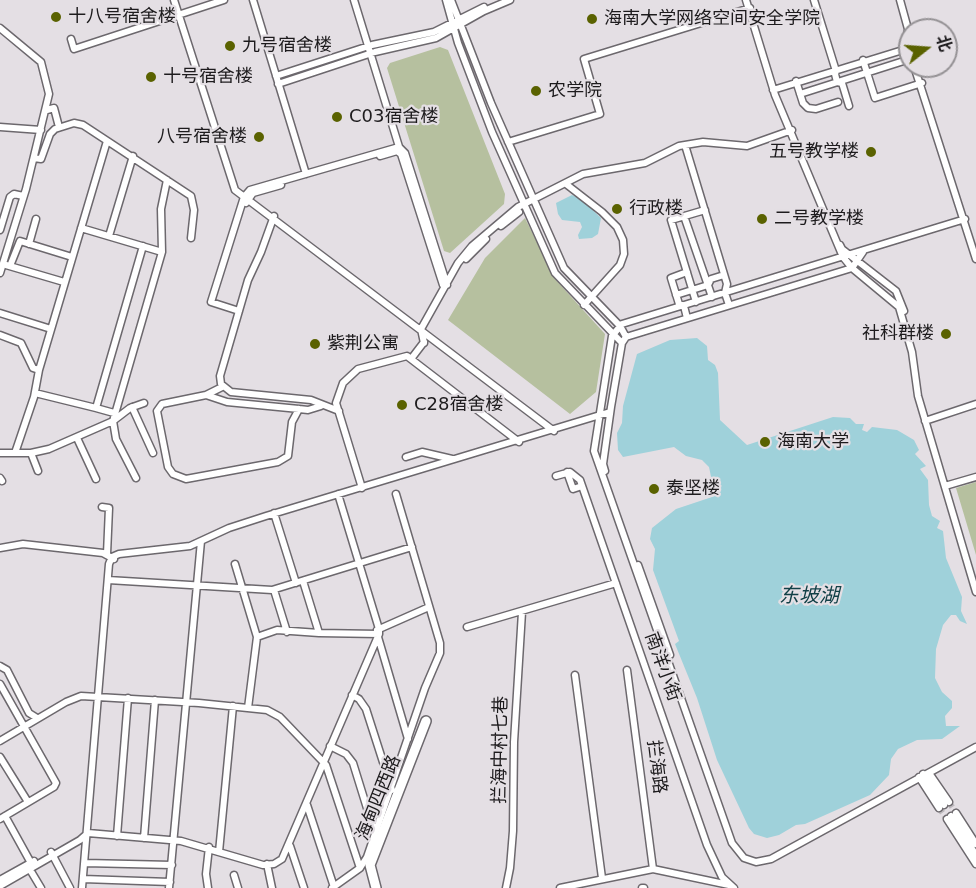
<!DOCTYPE html>
<html>
<head>
<meta charset="utf-8">
<style>
  body { margin:0 }
  #map { position:relative; width:976px; height:888px; overflow:hidden; background:#e4dfe4; font-family:"DejaVu Sans","Noto Sans SC",sans-serif }
  canvas { display:block }
  .north { position:absolute; left:898px; top:18px; width:60px; height:60px; box-sizing:border-box; background:#e4dfe4; border:2px solid #949194; border-radius:50%; rotate:73deg; font-size:16px; font-weight:700; line-height:24px; text-align:center; color:#1d1b1d }
  .north::after { content:''; display:block; margin:auto; width:21px; height:27px; background:#5a6200; clip-path:polygon(50% 0,100% 100%,50% 72%,0 100%) }
</style>
</head>
<body>
<div id="map">
<canvas width="976" height="888"></canvas>
<div class="north">北</div>
</div>
<script>
const c = document.querySelector('canvas').getContext('2d');
c.lineJoin = 'round';
function fillPath(path, color) { c.fillStyle = color; c.fill(path, 'evenodd'); }
const poly = rows => new Path2D(rows.map(r => 'M' + r).join(''));
function trace(path, color, width, dash) { c.strokeStyle = color; c.lineWidth = width; c.lineCap = dash ? 'butt' : 'round'; c.setLineDash(dash || []); c.stroke(path); }
function drawText(font, color, halo, rows, align = 'center') {
  c.font = font + ' "DejaVu Sans","Noto Sans SC",sans-serif'; c.lineWidth = 4.5; c.setLineDash([]); c.textBaseline = 'middle'; c.strokeStyle = halo; c.fillStyle = color; for (const [text, x, y, turn = 0] of rows) {
    c.save(); c.translate(x, y); c.rotate((+turn || 0) * Math.PI / 180); c.textAlign = isNaN(turn) ? turn : align; if (halo) c.strokeText(text, 0, 0); c.fillText(text, 0, 0); c.restore();
  }
}
fillPath(poly([
  [440,47,448,50,505,194,504,204,450,253,444,251,387,68,390,63],
  [525,218,555,279,605,334,596,392,570,414,448,320,485,258],
  [976,482,976,555,956,488]
]), '#b6c09f');
fillPath(poly([
  [572,195,582,200,601,218,598,234,592,238,579,239,578,235,582,227,580,222,562,220,558,214,556,203],
  [697,338,707,346,708,360,715,365,718,373,720,420,747,445,833,417,850,418,856,424,864,424,862,430,867,432,872,427,897,430,914,440,919,450,915,454,926,466,920,469,928,480,929,505,932,516,940,521,937,528,943,531,946,558,962,597,961,611,967,624,960,621,956,615,951,615,943,625,936,649,935,678,942,692,952,701,952,708,945,716,946,726,960,726,942,739,917,740,898,749,891,759,889,775,870,795,805,824,796,825,779,835,767,838,754,834,749,828,717,760,697,698,675,644,679,641,653,570,655,549,650,539,652,528,676,509,715,496,709,467,702,460,686,456,674,447,623,457,618,450,617,433,622,423,623,406,637,354,670,340]
]), '#9fd1da');
trace(poly([
  [949,802,956,813],
  [939,808,947,819]
]), '#bcb8bc', 6, [6, 3]);
const street = poly([
  [174,0,235,190,554,431],
  [253,0,306,174],
  [354,0,400,150],
  [446,0,458,43,492,132,555,273,622,343],
  [451,0,491,103,564,268,620,326,626,337],
  [746,0,775,95,843,257,852,268,899,307,912,352,918,396,976,592],
  [814,0,836,71,835,74,837,82,842,83,849,106],
  [0,28,41,62,49,94,26,189,0,273],
  [71,39,74,49,224,0],
  [863,60,875,98,922,83],
  [914,66,976,259],
  [276,76,372,45,434,32,484,7],
  [796,81,803,103,808,108,816,109,838,102],
  [278,84,375,52,436,38,484,11,510,0],
  [773,90,906,49,908,29,900,0],
  [800,94,910,59],
  [47,110,54,108,59,127],
  [0,127,41,130],
  [508,142,600,114,584,59,750,8],
  [685,145,727,284,725,293,729,305],
  [380,156,397,151,401,154,443,285],
  [34,158,41,159,50,134,55,129,74,123,83,125,191,196,194,210,191,238],
  [566,184,602,212,617,227,623,240,624,254,620,265,584,305],
  [246,203,253,193,281,185],
  [274,216,261,252,248,280,220,376,221,384,231,392,311,400,339,411],
  [684,216,712,297],
  [965,219,622,324,612,336,594,451,732,843,744,858,756,862,771,859,976,747],
  [501,226,519,212],
  [81,228,162,252],
  [0,230,10,197,14,194,23,196],
  [109,236,133,156],
  [29,244,36,219],
  [840,245,842,249,896,291,904,311],
  [466,259,486,239],
  [6,265,64,282],
  [10,266,20,241,72,257],
  [676,295,708,285,711,279,724,275],
  [696,302,671,220,705,210],
  [239,311,211,302,244,197,250,190,399,147,405,153,447,285],
  [0,313,51,329],
  [687,318,684,306,679,304,671,278,687,272],
  [0,335,21,343,33,368,39,370],
  [424,343,421,329,458,263,472,246,518,207,583,174,645,163,679,146,703,142,747,146,792,130],
  [411,359,424,342],
  [35,393,96,408,143,246],
  [206,395,222,387],
  [132,407,153,453],
  [96,408,114,413],
  [299,409,292,422,288,456,278,462,186,479,173,474,168,467,157,411,162,404,206,395,227,402,299,409,308,410,321,406],
  [925,421,976,404],
  [77,438,96,479],
  [0,453,31,453,49,449,113,421,130,408,144,403],
  [15,453,34,397,39,370,107,141],
  [31,453,38,471],
  [406,457,422,452,452,459],
  [605,471,603,464,611,407,622,343,626,337,852,268,863,252],
  [567,472,573,489,582,486],
  [556,476,570,472,580,480,707,845,722,877,734,888],
  [0,478,2,481],
  [136,478,116,439,113,421,162,252,161,209,167,180],
  [945,486,976,477],
  [362,488,336,403,343,383,358,369,407,356,519,442],
  [102,507,109,508,107,554],
  [274,513,296,583],
  [0,548,23,544,103,553,114,559],
  [235,564,257,637],
  [638,565,670,655],
  [108,580,272,590,412,547],
  [303,581,319,633,379,634],
  [274,590,287,632],
  [467,627,616,583],
  [377,630,429,607],
  [378,637,408,739],
  [0,666,7,670,29,713,37,718],
  [627,670,653,869],
  [575,675,602,878],
  [0,684,56,783,54,787,0,819],
  [352,695,359,699,366,709,392,790],
  [248,708,257,637,277,630,319,633],
  [0,741,66,702,81,696,199,703,267,710,280,717,326,765,360,868],
  [330,746,346,754,353,763,375,834],
  [0,757,28,802],
  [929,773,949,802],
  [923,774,944,805],
  [919,777,939,808],
  [307,805,334,887],
  [956,813,976,844],
  [5,816,31,863,29,868,41,888],
  [951,816,976,855],
  [947,819,976,864],
  [117,836,128,698],
  [144,838,155,700],
  [290,846,304,888],
  [51,852,70,888],
  [219,852,233,706],
  [85,863,172,865],
  [267,864,272,888],
  [234,875,238,888],
  [83,879,170,882],
  [0,880,34,861],
  [0,886,80,840,88,833,181,841,263,865,274,864,282,859,379,634,379,629,338,494],
  [82,888,109,564,112,557,119,554,190,546,229,528,266,516,610,412],
  [169,888,201,541],
  [208,888,206,874,209,847],
  [332,888,360,868,367,857,425,688,440,653,440,643,396,494],
  [506,888,510,868,513,831,514,742,522,612],
  [560,888,653,869,729,885],
  [642,888,644,888]
]);
const secondary = poly([
  [376,888,370,865,426,721]
]);
trace(street, '#6c686d', 9);
trace(secondary, '#6c686d', 12);
trace(street, '#fff', 6);
trace(secondary, '#fff', 9);
for (const [x, y, r, color] of [
  [56,17,6,"#5a6200"],
  [592,19,6,"#5a6200"],
  [230,46,6,"#5a6200"],
  [151,77,6,"#5a6200"],
  [536,91,6,"#5a6200"],
  [337,117,6,"#5a6200"],
  [259,137,6,"#5a6200"],
  [871,152,6,"#5a6200"],
  [617,209,6,"#5a6200"],
  [762,219,6,"#5a6200"],
  [946,334,6,"#5a6200"],
  [315,344,6,"#5a6200"],
  [402,405,6,"#5a6200"],
  [765,442,6,"#5a6200"],
  [654,489,6,"#5a6200"]
]) { const dot = new Path2D(); dot.arc(x, y, r, 0, 2 * Math.PI); c.fillStyle = color; c.fill(dot); trace(dot, '#e4dfe4', 2); }
drawText('18px', '#1d1b1d', '#e4dfe4', [
  ["十八号宿舍楼",68,17],
  ["海南大学网络空间安全学院",604,19],
  ["九号宿舍楼",242,46],
  ["十号宿舍楼",163,77],
  ["农学院",548,91],
  ["C03宿舍楼",349,117],
  ["八号宿舍楼",247,137,"right"],
  ["五号教学楼",859,152,"right"],
  ["行政楼",629,209],
  ["二号教学楼",774,219],
  ["社科群楼",934,334,"right"],
  ["紫荆公寓",327,344],
  ["C28宿舍楼",414,405],
  ["海南大学",777,442],
  ["泰坚楼",666,489]
], 'left');
drawText('18px', '#1d1b1d', '#e4dfe4', [
  ["南洋小街",662,667,70],
  ["拦海中村七巷",501,750,-89],
  ["拦海路",656,767,83],
  ["海甸四西路",379,798,-68]
]);
drawText('italic 20px', '#114047', '#e4dfe4', [
  ["东坡湖",809,597]
]);
</script>
</body>
</html>
